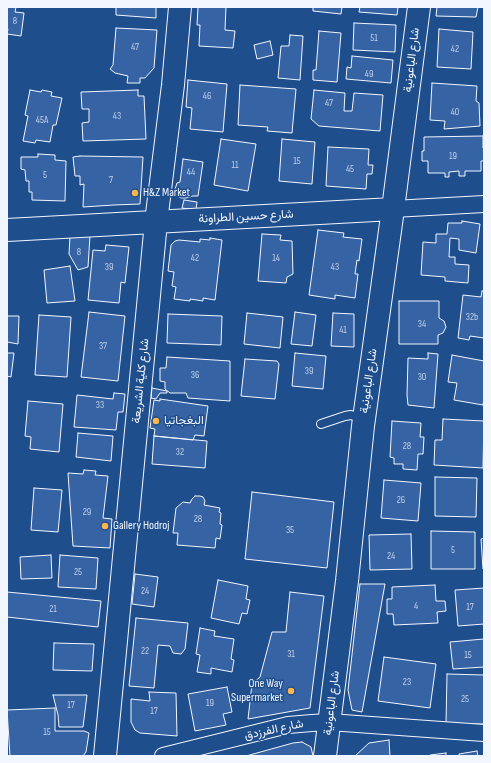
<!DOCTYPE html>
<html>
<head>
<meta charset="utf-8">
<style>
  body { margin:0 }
  #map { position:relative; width:491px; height:763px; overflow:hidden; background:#1f4e8c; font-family:"Sofia Sans Condensed",sans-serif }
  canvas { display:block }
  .frame { position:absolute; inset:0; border:8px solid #f2f6ff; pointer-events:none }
</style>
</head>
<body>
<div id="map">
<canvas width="491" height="763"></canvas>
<div class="frame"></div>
</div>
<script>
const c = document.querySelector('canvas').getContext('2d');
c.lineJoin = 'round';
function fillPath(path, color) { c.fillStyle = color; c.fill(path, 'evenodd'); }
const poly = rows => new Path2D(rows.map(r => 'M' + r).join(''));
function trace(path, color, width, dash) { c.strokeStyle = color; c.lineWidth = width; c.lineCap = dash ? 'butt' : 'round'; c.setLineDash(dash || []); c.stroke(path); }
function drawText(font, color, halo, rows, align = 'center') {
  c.font = font + ' "Sofia Sans Condensed",Vazirmatn,sans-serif'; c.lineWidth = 3; c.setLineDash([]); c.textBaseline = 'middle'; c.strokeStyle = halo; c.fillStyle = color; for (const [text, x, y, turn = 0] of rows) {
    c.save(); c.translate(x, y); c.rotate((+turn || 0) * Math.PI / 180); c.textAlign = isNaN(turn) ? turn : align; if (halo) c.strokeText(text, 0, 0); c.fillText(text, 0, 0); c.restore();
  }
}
const building = poly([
  [7,7,16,7,15,12,24,13,21,36,7,34,8,29,7,29,7,7],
  [116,7,156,7,156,18,116,15,116,7],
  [198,7,226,7,225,30,235,31,233,48,199,46,200,25,197,25,198,7],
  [313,7,342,7,341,14,313,11,313,7],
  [360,7,398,7,397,15,359,12,360,7],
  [437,7,478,7,476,17,436,16,437,7],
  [354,23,396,25,395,52,353,50,354,23],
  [116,28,157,30,154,68,145,78,140,78,140,83,127,83,128,76,115,73,110,69,113,65,116,28],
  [439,29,473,32,471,69,437,67,439,29],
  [319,31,341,33,337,82,313,80,313,70,316,70,319,31],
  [290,35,303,36,300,80,278,78,281,46,289,46,290,35],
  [270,41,273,55,257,59,254,45,270,41],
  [352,56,393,60,391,83,346,79,347,67,351,68,352,56],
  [188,80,227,84,223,132,190,129,192,108,186,107,188,80],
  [432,83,477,86,476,101,479,103,480,126,444,129,445,121,430,120,432,83],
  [240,85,296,89,292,133,267,131,268,127,238,125,240,85],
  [30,90,41,92,42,90,52,92,51,96,62,98,56,125,53,125,50,142,36,140,35,143,23,141,28,116,25,115,30,90],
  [138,90,138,96,144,96,146,139,83,141,82,123,89,122,89,109,82,109,81,92,138,90],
  [314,90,345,93,344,111,352,111,354,93,383,95,380,131,319,126,311,119,314,90],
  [483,136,483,148,484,148,484,161,481,161,481,171,465,171,465,176,459,176,459,171,449,172,449,177,445,177,445,173,428,173,428,161,422,161,422,151,424,151,424,137,483,136],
  [221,139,256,144,248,191,214,185,221,139],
  [282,139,315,142,312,184,279,181,282,139],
  [328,147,369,149,368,165,373,165,372,174,367,174,366,189,326,186,328,147],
  [38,154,55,155,55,160,66,161,65,201,32,200,32,192,29,192,29,181,26,181,25,170,21,169,21,157,38,157,38,154],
  [80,156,143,157,140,204,114,205,83,207,84,184,80,185,80,176,75,176,73,157,80,156],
  [183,159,203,162,198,196,192,196,190,197,186,198,181,198,176,195,175,189,177,183,180,182,183,159],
  [184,200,197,202,196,210,182,208,184,200],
  [462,221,480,224,476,253,459,250,459,239,450,238,449,257,455,257,455,264,469,265,468,283,445,281,445,277,421,275,423,242,436,243,436,234,447,234,448,223,462,223,462,221],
  [318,230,344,233,343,237,362,239,359,261,357,260,355,274,358,274,355,298,335,295,335,299,309,295,318,230],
  [262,234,281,235,280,240,292,241,293,274,287,277,286,283,258,281,262,234],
  [70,236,90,236,88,267,78,270,69,254,70,236],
  [210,238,222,240,215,300,203,298,203,301,190,299,190,301,174,299,176,287,172,286,174,272,168,271,171,245,175,241,179,240,200,242,200,239,210,240,210,238],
  [106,245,129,247,125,283,121,282,119,303,88,300,93,250,105,251,106,245],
  [70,266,75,301,47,303,44,270,70,266],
  [482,291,484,291,484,338,470,336,469,340,458,338,463,295,481,297,482,291],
  [399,301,439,301,439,318,444,321,446,327,443,333,438,335,438,344,399,344,399,301],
  [89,312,125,316,118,381,81,377,89,312],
  [295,312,316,315,312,346,291,344,295,312],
  [247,313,283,317,280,348,244,344,247,313],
  [333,313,354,314,354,347,331,346,333,313],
  [168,314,222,316,221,345,167,343,168,314],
  [39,315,71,317,67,377,35,375,39,315],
  [7,316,19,316,18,344,7,342,7,316],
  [7,353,14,353,11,377,7,376,7,353],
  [295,353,326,356,323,389,292,386,295,353],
  [428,353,438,354,434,408,408,405,407,395,408,358,428,359,428,353],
  [452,355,484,361,484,399,483,405,454,400,457,383,448,382,452,355],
  [167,357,230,361,230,401,188,398,186,393,170,393,165,389,165,382,160,381,160,368,166,368,167,357],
  [245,359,277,361,279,364,275,399,241,396,245,359],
  [152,388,167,391,167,393,160,393,156,399,151,398,152,388],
  [114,393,125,394,123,412,118,412,116,430,74,427,77,395,113,399,114,393],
  [160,399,208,406,204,436,195,435,193,440,154,436,155,429,150,428,154,400,160,401,160,399],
  [28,401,63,404,59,452,30,449,31,437,25,436,28,401],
  [443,419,484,421,483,468,434,465,435,440,442,440,443,419],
  [392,421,421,423,420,437,424,437,423,454,418,454,417,470,403,469,403,464,394,464,394,458,390,457,392,421],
  [78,433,113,436,111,461,76,457,78,433],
  [154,436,207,441,205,468,152,464,154,436],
  [84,470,96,471,95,475,108,476,103,518,112,519,110,548,73,546,68,473,83,474,84,470],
  [435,477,477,478,476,517,435,516,435,477],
  [384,480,421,483,418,521,381,518,384,480],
  [34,488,62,490,58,532,31,530,34,488],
  [252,492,334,502,327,568,245,559,252,492],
  [195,496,200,496,203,497,205,501,204,505,220,508,219,512,221,513,220,524,222,525,220,539,216,538,215,548,177,545,178,533,173,533,176,508,183,502,190,503,192,499,195,496],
  [431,531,475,532,475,569,431,569,431,531],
  [411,534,412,569,370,570,369,535,411,534],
  [484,538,484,569,483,569,481,539,484,538],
  [51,555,52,578,21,579,20,557,51,555],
  [60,555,98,558,96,589,58,587,60,555],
  [135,574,158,577,154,607,132,604,135,574],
  [218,580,248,586,246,599,250,600,247,614,242,613,239,624,211,618,218,580],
  [360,584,385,584,362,712,352,710,348,690,360,584],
  [435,585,436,601,445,601,446,611,437,612,438,623,394,625,393,614,387,614,387,599,392,599,392,587,435,585],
  [484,588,484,624,458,626,455,590,484,588],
  [7,592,101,601,98,627,7,617,7,592],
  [290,592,324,596,310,708,248,719,252,684,260,677,272,632,286,632,290,592],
  [136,618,188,623,185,649,181,654,173,653,170,646,158,645,154,688,129,686,136,618],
  [200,628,215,631,214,636,234,639,231,659,234,660,232,672,211,668,211,674,197,672,200,655,196,654,200,628],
  [484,639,484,667,453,669,450,642,484,639],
  [54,643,94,644,92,671,53,670,54,643],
  [384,657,436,664,430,708,378,701,384,657],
  [447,674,484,675,484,724,446,724,447,674],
  [227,687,232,712,223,714,226,725,195,731,188,694,227,687],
  [149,692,176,693,177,736,140,733,135,730,131,722,131,699,150,701,149,692],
  [53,695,87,695,83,727,59,727,58,715,53,695],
  [55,708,55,731,84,731,89,733,86,752,83,756,10,756,7,710,55,708],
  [389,740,390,756,355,756,369,743,389,740],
  [302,742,311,747,313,756,246,756,293,743,302,742],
  [477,751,478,756,459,756,459,754,477,751],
  [446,753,446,756,430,756,430,755,446,753]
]);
fillPath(building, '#3563a3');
trace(building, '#f2f6ff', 1);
const lane = poly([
  [321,424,345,416,351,415,357,417,361,421]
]);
const street = poly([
  [393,209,484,204],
  [163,756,288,725,312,723,329,722,484,733]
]);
const secondary = poly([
  [7,230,393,209],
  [105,756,156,222,173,85,180,7],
  [325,756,347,581,363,426,393,209,419,7]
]);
trace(lane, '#f2f6ff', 10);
trace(street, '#f2f6ff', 18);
trace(secondary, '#f2f6ff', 24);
trace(lane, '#1f4e8c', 8);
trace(street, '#1f4e8c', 16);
trace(secondary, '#1f4e8c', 22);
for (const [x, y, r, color] of [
  [135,193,4,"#ffb74d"],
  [156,421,4,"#ffb74d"],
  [105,526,4,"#ffb74d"],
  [291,691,4,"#ffb74d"]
]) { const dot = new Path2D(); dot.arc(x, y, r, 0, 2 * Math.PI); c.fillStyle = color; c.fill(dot); trace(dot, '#1f4e8c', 1.5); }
drawText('10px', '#c3d1e8', null, [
  ["8",15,21],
  ["51",374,38],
  ["47",135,47],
  ["42",455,49],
  ["49",369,74],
  ["46",207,96],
  ["47",329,103],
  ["40",455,112],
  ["43",117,116],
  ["45A",42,120],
  ["19",453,156],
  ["15",297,161],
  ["11",235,165],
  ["45",350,169],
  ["44",191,172],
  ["5",45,175],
  ["7",111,180],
  ["8",79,252],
  ["42",195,258],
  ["14",276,258],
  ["39",109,267],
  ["43",335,267],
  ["32b",472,317],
  ["34",422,324],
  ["41",343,330],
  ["37",103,346],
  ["39",309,371],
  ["36",195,375],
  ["30",422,377],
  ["33",100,405],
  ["28",407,446],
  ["32",180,452],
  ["26",401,500],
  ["29",87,512],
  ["28",198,519],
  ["35",290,530],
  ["5",453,550],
  ["24",391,556],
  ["25",78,572],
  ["24",145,591],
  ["4",416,606],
  ["17",470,607],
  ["21",53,609],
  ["22",145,651],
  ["31",291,654],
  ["15",468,655],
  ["23",407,682],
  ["25",465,699],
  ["19",210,703],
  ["17",71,705],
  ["17",154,711],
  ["15",47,732]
]);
drawText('12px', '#f2f6ff', '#1f4e8c', [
  ["شارع الباعونية",412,60,-83],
  ["شارع حسين الطراونة",246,217,-3],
  ["شارع كلية الشريعة",141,381,-84],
  ["شارع الباعونية",369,381,-82],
  ["شارع الباعونية",332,703,-83],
  ["شارع الفرزدق",274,730,-12]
]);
drawText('12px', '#f2f6ff', '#1f4e8c', [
  ["H&Z Market",143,193],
  ["البغجاتيا",164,421],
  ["Gallery Hodroj",113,526],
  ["One Way",283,684,"right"],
  ["Supermarket",283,698,"right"]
], 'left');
</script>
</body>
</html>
